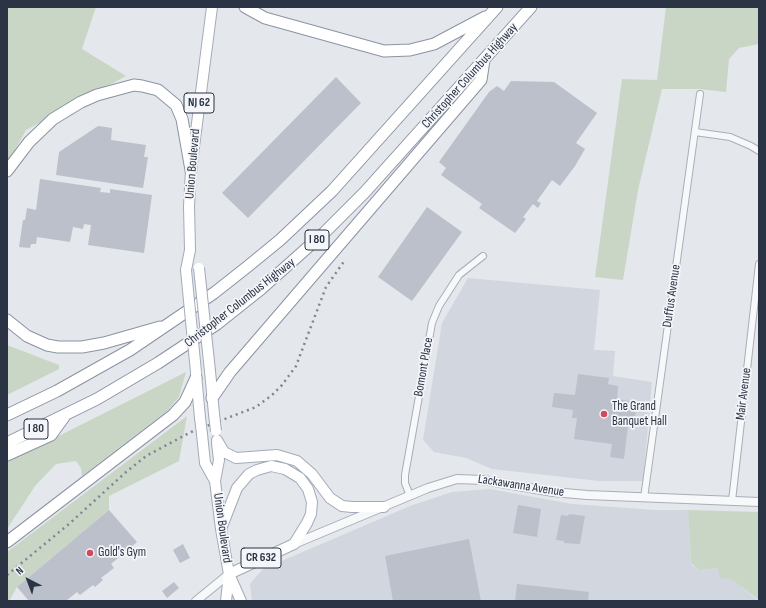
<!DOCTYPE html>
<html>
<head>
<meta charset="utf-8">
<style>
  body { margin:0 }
  #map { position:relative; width:766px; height:608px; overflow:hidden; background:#e4e7ec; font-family:"Sofia Sans Condensed",sans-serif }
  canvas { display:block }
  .frame { position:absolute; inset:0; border:8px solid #2b3445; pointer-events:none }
  .north { position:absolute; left:8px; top:560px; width:40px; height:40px; -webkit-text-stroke:3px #f4f6f9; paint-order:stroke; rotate:318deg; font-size:11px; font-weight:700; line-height:16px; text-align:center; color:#2b3445 }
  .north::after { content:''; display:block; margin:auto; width:14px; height:18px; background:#2b3445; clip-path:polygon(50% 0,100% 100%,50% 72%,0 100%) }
</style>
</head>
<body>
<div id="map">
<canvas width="766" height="608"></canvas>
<div class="frame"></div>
<div class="north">N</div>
</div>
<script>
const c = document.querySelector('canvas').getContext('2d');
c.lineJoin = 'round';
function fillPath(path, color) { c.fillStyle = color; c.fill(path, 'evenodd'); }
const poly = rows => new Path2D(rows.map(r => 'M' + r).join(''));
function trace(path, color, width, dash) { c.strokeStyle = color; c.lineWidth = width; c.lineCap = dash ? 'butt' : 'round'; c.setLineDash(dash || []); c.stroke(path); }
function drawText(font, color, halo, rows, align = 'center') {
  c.font = font + ' "Sofia Sans Condensed",sans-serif'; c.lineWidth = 3.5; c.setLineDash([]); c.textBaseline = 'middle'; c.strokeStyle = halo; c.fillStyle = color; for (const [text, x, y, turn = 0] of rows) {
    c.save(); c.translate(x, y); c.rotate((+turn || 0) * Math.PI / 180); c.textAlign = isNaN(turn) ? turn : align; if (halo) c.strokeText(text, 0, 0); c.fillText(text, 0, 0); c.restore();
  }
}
fillPath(poly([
  [468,278,600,290,594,350,615,351,613,376,652,382,643,481,599,481,492,469,466,458,434,452,423,440,442,323],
  [490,489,572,504,655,510,688,510,691,564,699,570,718,568,759,601,252,601,250,584,263,569,410,506,452,492]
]), '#d2d6de');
fillPath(poly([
  [7,7,96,7,82,49,126,76,26,130,7,164],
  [666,7,759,7,759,44,739,48,729,59,726,92,699,89,662,89,638,190,623,280,595,277,622,79,657,80],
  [7,345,59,365,59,369,7,395],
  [186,372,179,397,168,410,82,476,81,468,76,461,56,464,35,486,7,529,7,462],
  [187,416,179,461,109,496,109,510,17,587,9,601,7,601,7,552],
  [688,510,759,512,759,600,731,579,720,578,718,568,699,570,691,563]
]), '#c9d6c5');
fillPath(poly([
  [336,77,361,103,248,218,222,193],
  [511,81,554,82,597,113,576,143,585,149,575,166,560,186,552,180,537,201,541,203,538,208,533,204,523,217,526,219,515,233,479,208,482,204,441,175,446,168,439,162,489,92,497,86,504,91],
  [98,126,112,128,111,140,146,145,144,157,148,157,143,188,56,175,59,152],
  [40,179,101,188,100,192,110,193,110,189,152,195,144,253,88,245,91,225,84,224,83,229,73,227,70,242,37,237,36,244,31,244,30,248,19,247,23,220,25,220,27,208,36,210],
  [427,207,462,232,412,301,378,277],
  [578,374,609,378,608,384,618,386,617,399,637,402,634,426,628,425,624,459,610,457,612,444,574,439,577,418,572,418,573,410,552,407,554,393,575,395],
  [518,505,541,509,537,537,513,533],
  [109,510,137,542,111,564,114,568,101,578,103,580,95,587,93,585,80,595,77,592,66,601,29,601,17,587],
  [569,514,585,516,580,544,564,543,564,541,556,540,561,515,568,516],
  [469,539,481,601,393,601,385,556],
  [183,544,190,558,180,563,173,550],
  [174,582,179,588,167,598,162,591],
  [517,584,589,592,588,601,515,601]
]), '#bbc0ca');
const minor = poly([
  [695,132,730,137,751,146,759,151],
  [410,496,405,483,405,475,432,323,439,306,459,275,483,256],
  [644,498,700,94],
  [732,501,759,264]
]);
const tertiary = poly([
  [294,544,428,488,457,479,483,480,553,492,587,495,759,502],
  [196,601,229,574]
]);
const primary = poly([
  [186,270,190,250,189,206,191,170,212,7],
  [210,371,214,414],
  [196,374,200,418],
  [202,434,205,463,215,481],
  [217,440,224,452,236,458,277,455,297,461,312,474,330,498,342,506,352,507,384,507],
  [217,443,219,460,215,481,221,529,229,574,241,601],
  [221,529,237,488,249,474,257,470,271,466,285,469,300,478,308,489,312,502,311,514,307,523,294,544,229,574],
  [226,601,229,574]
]);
const motorway = poly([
  [245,7,265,18,384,51,410,50,434,44,485,17],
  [7,171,29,142,53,119,81,102,97,95,134,85,142,86,158,90,176,105,182,119,191,170],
  [7,320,27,336,47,345,58,347,82,347,104,343,160,327],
  [212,398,230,372,481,80,484,60],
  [7,415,57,391,130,350,214,293,247,267,280,240,332,191,497,7],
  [7,443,97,399,158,363,217,324,261,289,325,232,365,192,531,7],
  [7,455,51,435,64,417],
  [7,542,173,415,185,402,196,378]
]);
trace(minor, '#a9aeb7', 8);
trace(tertiary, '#a9aeb7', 10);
trace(primary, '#a3abb8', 12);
trace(motorway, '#8b94a3', 13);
trace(minor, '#f7f8fa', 6);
trace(tertiary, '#f7f8fa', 8);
trace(primary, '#fff', 10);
trace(motorway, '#fff', 11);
trace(poly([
  [7,575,69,524,126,472,146,456,191,432,256,407,272,395,282,385,296,366,326,287,345,260]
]), '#7d8696', 2.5, [2, 4]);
const primaryBridge = poly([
  [199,268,210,371],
  [186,270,196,372],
  [214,414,216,431],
  [200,418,202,434]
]);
trace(primaryBridge, '#a3abb8', 12, []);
trace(primaryBridge, '#fff', 10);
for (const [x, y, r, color] of [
  [604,414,4,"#d1495b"],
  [90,553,4,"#d1495b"]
]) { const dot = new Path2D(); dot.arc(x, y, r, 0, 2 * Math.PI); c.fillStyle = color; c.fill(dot); trace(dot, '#f4f6f9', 1.5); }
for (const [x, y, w] of [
  [199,103,30],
  [317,240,24],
  [36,429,24],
  [261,558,40]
]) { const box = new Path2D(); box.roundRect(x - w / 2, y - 10, w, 20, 3); c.fillStyle = '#f4f6f9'; c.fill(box); trace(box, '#2b3445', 1); }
drawText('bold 12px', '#2b3445', null, [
  ["NJ 62",199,103],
  ["I 80",317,240],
  ["I 80",36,429],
  ["CR 632",261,558]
]);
drawText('13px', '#2b3445', '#f4f6f9', [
  ["Christopher Columbus Highway",470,76,-48],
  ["Union Boulevard",193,164,-85],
  ["Duffus Avenue",672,296,-82],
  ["Christopher Columbus Highway",240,303,-38],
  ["Bomont Place",424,367,-80],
  ["Mair Avenue",744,394,-83],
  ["Lackawanna Avenue",521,486,9],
  ["Union Boulevard",222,528,82]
]);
drawText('13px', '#2b3445', '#f4f6f9', [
  ["The Grand",612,407],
  ["Banquet Hall",612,422],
  ["Gold's Gym",98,553]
], 'left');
</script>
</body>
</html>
